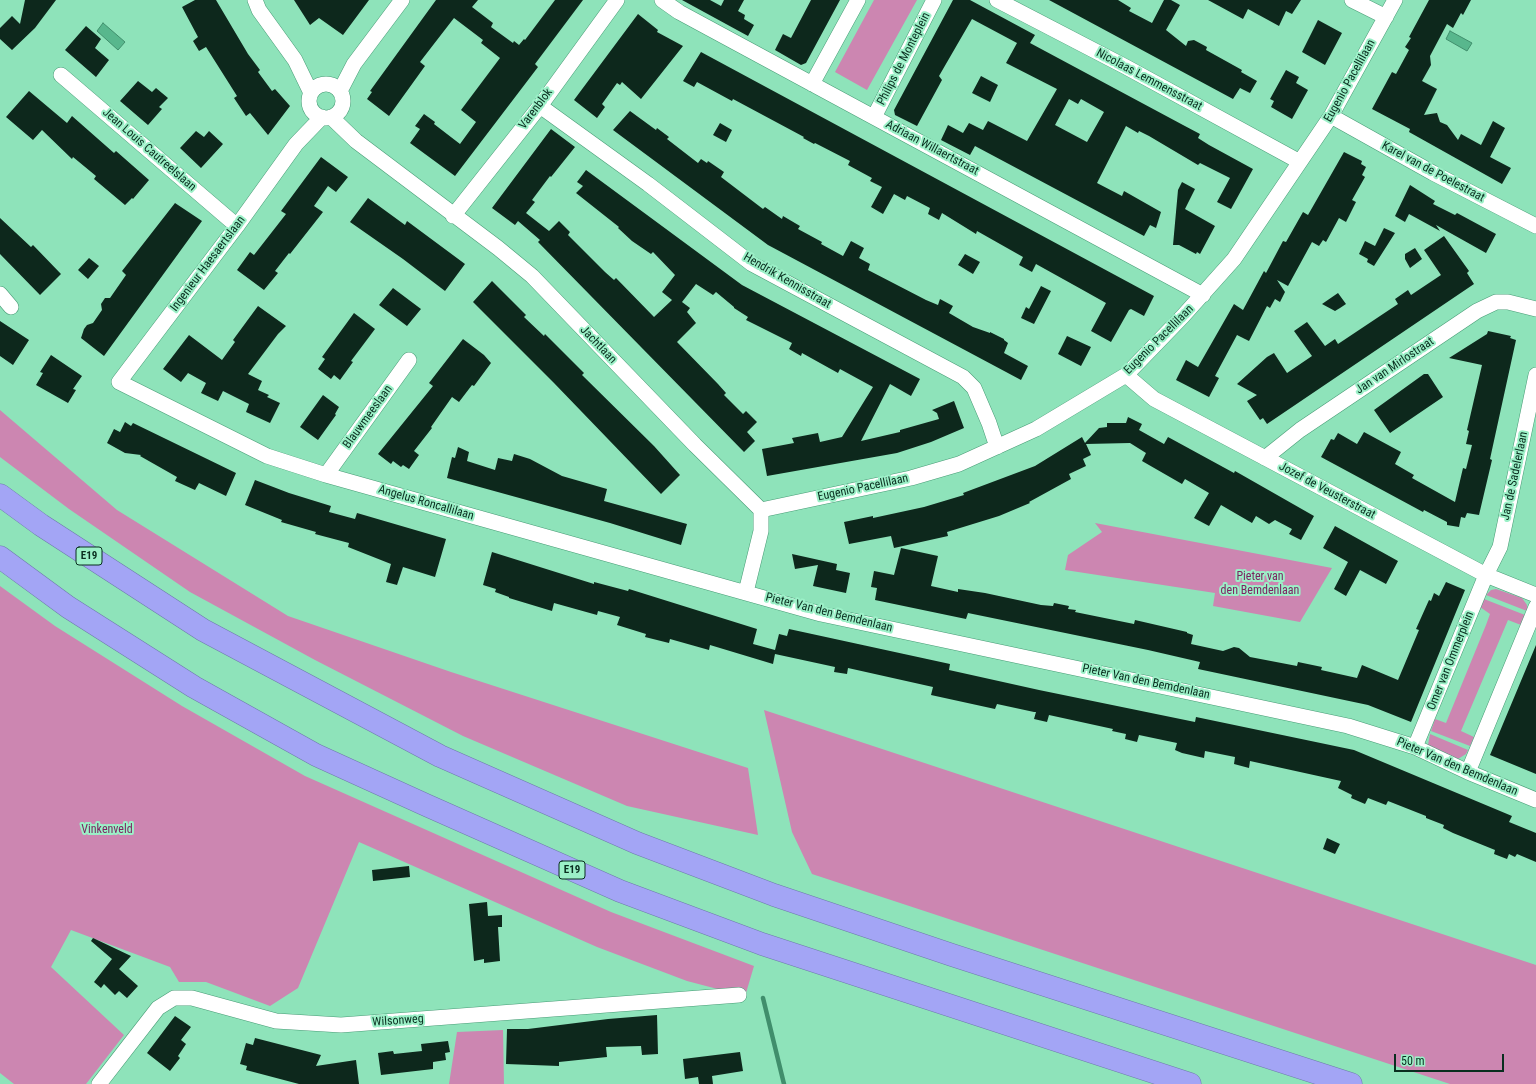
<!DOCTYPE html>
<html>
<head>
<meta charset="utf-8">
<style>
  body { margin:0 }
  #map { position:relative; width:1536px; height:1084px; overflow:hidden; background:#8ee3ba; font-family:"Roboto Condensed",sans-serif }
  canvas { display:block }
  .scale { position:absolute; left:1394px; top:1054px; width:110px; height:18px; box-sizing:border-box; border:2px solid #092e1f; border-top:0; padding-left:5px; font-size:12px; line-height:14px; white-space:nowrap; color:#092e1f; -webkit-text-stroke:3px #9bf0c7; paint-order:stroke }
</style>
</head>
<body>
<div id="map">
<canvas width="1536" height="1084"></canvas>
<div class="scale">50 m</div>
</div>
<script>
const c = document.querySelector('canvas').getContext('2d');
c.lineJoin = 'round';
function fillPath(path, color) { c.fillStyle = color; c.fill(path, 'evenodd'); }
const poly = rows => new Path2D(rows.map(r => 'M' + r).join(''));
function trace(path, color, width, dash) { c.strokeStyle = color; c.lineWidth = width; c.lineCap = dash ? 'butt' : 'round'; c.setLineDash(dash || []); c.stroke(path); }
function drawText(font, color, halo, rows, align = 'center') {
  c.font = font + ' "Roboto Condensed",sans-serif'; c.lineWidth = 4; c.setLineDash([]); c.textBaseline = 'middle'; c.strokeStyle = halo; c.fillStyle = color; for (const [text, x, y, turn = 0] of rows) {
    c.save(); c.translate(x, y); c.rotate((+turn || 0) * Math.PI / 180); c.textAlign = isNaN(turn) ? turn : align; if (halo) c.strokeText(text, 0, 0); c.fillText(text, 0, 0); c.restore();
  }
}
fillPath(poly([
  [874,0,917,0,867,90,835,72],
  [0,410,117,510,288,616,451,672,748,768,758,835,627,806,463,736,315,660,190,592,69,509,0,457],
  [1095,523,1332,568,1300,622,1213,606,1215,593,1065,570,1068,555,1102,532],
  [0,586,55,626,182,706,305,776,611,912,754,966,746,993,729,992,687,981,597,947,359,842,298,988,270,1006,206,982,179,982,170,967,71,930,51,967,124,1035,86,1084,14,1084,0,1073],
  [1496,589,1522,598,1527,605,1527,611,1486,595,1491,590],
  [1484,599,1525,615,1521,625,1508,620,1461,731,1474,737,1470,746,1431,731,1435,719,1446,723,1486,625,1490,614,1480,607],
  [764,710,1536,965,1536,1084,1450,1084,812,874,792,832],
  [1430,734,1468,750,1466,754,1458,759,1430,749,1428,745],
  [503,1030,504,1084,449,1084,457,1032]
]), '#cc86b1');
const water = poly([
  [103,23,125,42,118,50,97,31,103,23],
  [1450,31,1472,43,1467,51,1446,39,1450,31]
]);
fillPath(water, '#58b78d');
trace(water, '#408e6c', 1);
trace(poly([
  [763,998,784,1084]
]), '#408e6c', 4.5);
fillPath(poly([
  [25,0,56,0,35,28,12,50,0,39,0,28,12,16,20,24],
  [195,0,216,0,248,54,260,70,258,72,272,91,275,89,290,106,268,135,250,113,246,116,234,98,237,96,206,47,199,51,193,41,198,37,182,7],
  [294,0,369,0,343,35,319,18,310,25],
  [436,0,478,0,472,7,493,23,491,27,513,43,514,41,519,45,524,39,525,40,555,0,583,0,535,64,538,67,455,176,410,143,420,129,415,126,424,114,435,122,434,124,460,144,476,122,461,110,500,58,481,43,483,40,454,18,420,62,425,66,389,116,367,99,372,92,370,91],
  [682,0,710,0,721,6,724,0,744,0,738,11,745,15,744,19,754,25,748,36],
  [811,0,840,0,806,63,801,65,775,50,783,34,791,38],
  [953,0,970,0,1035,35,1030,43,1183,125,1200,134,1198,138,1209,145,1253,169,1231,209,1217,202,1230,178,1200,163,1198,165,1149,136,1139,131,1138,133,1126,126,1097,183,1122,196,1124,191,1161,212,1156,228,1150,225,1144,236,975,146,970,155,941,140,948,125,963,133,969,123,983,130,988,121,1027,141,1057,89,1006,63,1017,43,972,19,939,76,942,80,917,126,895,115,894,110],
  [1069,99,1078,104,1081,99,1104,112,1087,142,1055,125],
  [1049,0,1118,0,1131,8,1129,11,1152,23,1164,0,1171,0,1180,5,1166,30,1186,46,1188,41,1194,40,1207,47,1206,50,1242,70,1241,72,1257,81,1250,93,1240,88,1233,99],
  [1208,0,1301,0,1292,14,1286,11,1279,26,1248,9,1243,19],
  [1429,0,1471,0,1463,15,1461,13,1453,28,1447,24,1430,56,1431,65,1422,81,1437,89,1424,115,1437,113,1440,122,1447,125,1458,140,1461,134,1481,145,1493,121,1505,128,1490,157,1511,168,1502,184,1409,132,1410,129,1372,109,1392,72,1396,74,1409,50,1405,47,1411,38,1409,37],
  [638,14,658,30,657,32,683,46,641,99,622,82,620,85,617,83,602,104,605,107,597,118,574,100],
  [1318,20,1342,33,1325,65,1302,52],
  [86,26,101,39,95,48,109,60,96,77,65,50],
  [701,52,1154,296,1144,316,1131,309,1129,310,1111,342,1091,331,1106,303,1081,289,1036,264,1032,272,1019,265,1023,257,977,231,976,234,942,213,939,220,928,214,930,208,907,196,905,200,894,194,883,214,871,207,882,187,870,181,872,178,848,165,850,161,815,143,814,144,803,138,804,137,733,99,732,101,697,82,694,87,683,81],
  [1286,70,1299,77,1296,83,1308,90,1292,119,1271,107,1274,101,1270,99],
  [981,76,998,85,990,102,972,93],
  [138,81,152,92,156,88,168,98,159,107,162,109,148,125,120,101],
  [29,91,67,123,72,116,114,153,116,151,149,180,133,199,132,198,125,205,94,179,96,176,73,157,72,159,42,130,33,140,6,117],
  [630,111,656,130,657,128,669,137,667,139,698,163,701,159,707,163,708,161,724,172,721,177,763,209,765,207,782,219,783,216,800,226,798,229,822,242,821,244,843,256,851,241,864,248,859,258,870,264,868,270,926,300,938,305,940,299,953,306,949,313,973,327,990,333,990,332,1004,339,1004,340,1008,343,1004,353,1028,366,1021,380,768,245,613,130],
  [720,123,732,130,726,142,713,135],
  [551,129,575,147,551,177,550,176,532,200,535,202,526,213,549,231,559,221,570,232,568,235,605,272,614,280,616,278,654,317,672,300,662,292,675,275,653,252,651,254,632,241,618,228,619,227,576,193,583,186,577,182,586,170,742,285,920,379,911,396,890,384,861,441,900,432,900,430,939,419,937,413,932,410,954,401,964,428,931,442,897,453,767,476,762,449,794,443,792,438,818,433,820,442,842,437,873,387,840,369,838,373,802,353,801,356,789,349,792,343,746,320,748,317,734,308,734,307,716,292,713,295,696,284,682,302,690,308,687,312,696,323,677,342,718,384,726,393,724,395,743,414,746,411,757,422,747,432,755,441,744,452,538,242,540,240,518,221,515,225,492,208],
  [196,131,204,137,209,131,223,144,201,168,180,148],
  [1344,152,1362,161,1361,164,1366,167,1362,175,1365,177,1352,200,1356,202,1346,222,1339,218,1326,242,1323,240,1319,246,1312,242,1288,286,1277,280,1285,292,1280,302,1275,299,1270,308,1267,306,1249,341,1237,335,1215,376,1219,378,1209,397,1176,380,1186,360,1198,367,1234,304,1243,310,1264,271,1266,273,1283,241,1286,242,1303,212,1308,215],
  [321,157,348,177,336,192,328,186,314,206,323,212,290,254,289,253,275,271,278,273,264,290,237,270,250,252,254,255,286,214,281,211],
  [1182,182,1195,189,1185,209,1215,226,1200,254,1197,252,1196,254,1179,245,1173,245,1178,190],
  [1410,185,1435,201,1433,204,1455,215,1457,213,1496,234,1486,253,1436,225,1440,231,1409,214,1405,222,1395,216],
  [368,198,405,225,407,221,465,264,445,291,403,259,350,222],
  [175,203,202,221,104,356,81,338,84,329,87,325,93,323,102,310,101,304,105,298,110,298,126,275,122,271],
  [0,218,31,247,33,245,61,274,40,295,0,254],
  [1384,228,1395,233,1374,266,1367,262,1368,259,1359,254,1365,241,1375,246],
  [1444,236,1469,271,1467,273,1474,284,1267,424,1263,418,1260,420,1247,401,1257,395,1237,384,1267,357,1274,353,1287,373,1312,356,1294,331,1307,322,1325,346,1335,339,1338,344,1398,304,1395,299,1408,290,1411,295,1441,275,1424,250],
  [1415,248,1422,259,1410,268,1405,259,1405,254],
  [965,254,980,262,973,274,958,265],
  [89,258,99,266,88,279,78,270],
  [492,281,526,315,524,317,544,336,545,334,584,373,582,375,654,446,680,475,661,494,554,383,473,302],
  [1041,286,1051,291,1034,324,1021,318,1026,307,1029,309],
  [393,288,421,309,407,326,379,305],
  [1338,293,1346,304,1340,308,1335,311,1322,304],
  [258,306,286,326,278,334,248,374,262,381,258,390,269,395,267,397,280,403,270,423,246,412,249,404,223,391,218,401,201,393,206,383,188,373,181,382,163,369,189,335,222,360,235,342,233,340],
  [354,313,375,329,351,361,353,362,340,380,334,375,331,379,318,369,325,359,322,357],
  [0,321,29,340,13,365,0,356],
  [1488,331,1511,336,1510,338,1516,340,1490,459,1492,460,1479,515,1467,513,1465,518,1461,517,1459,527,1447,525,1447,522,1424,510,1423,512,1321,457,1331,439,1334,440,1338,433,1357,444,1364,432,1401,452,1395,464,1414,475,1412,478,1455,502,1463,468,1466,469,1472,445,1466,444,1469,431,1467,430,1482,365,1449,358,1487,334],
  [1067,336,1091,347,1081,366,1058,354],
  [463,339,484,355,491,363,474,386,472,385,459,402,452,397,431,427,432,428,414,451,419,455,409,469,403,465,401,467,393,461,391,464,378,454,433,386,429,383],
  [51,355,82,376,73,389,76,390,68,403,36,385,43,373,40,372],
  [1424,374,1428,374,1443,397,1390,433,1374,410],
  [323,395,339,407,335,414,336,415,318,440,300,427],
  [1128,417,1142,424,1139,430,1164,444,1168,437,1234,473,1235,471,1314,516,1301,540,1289,534,1292,529,1275,520,1269,524,1256,516,1252,523,1221,505,1209,526,1194,518,1209,493,1185,479,1182,484,1142,461,1146,453,1130,443,1086,444,1091,455,1083,459,1086,466,1069,474,1071,479,1029,502,1030,503,999,516,947,532,948,536,894,548,891,536,849,544,844,522,873,516,873,518,924,507,964,495,963,493,1035,466,1082,437,1085,443,1099,428,1107,427,1107,423,1126,423],
  [125,422,131,426,133,423,236,473,226,496,199,483,195,490,175,481,177,477,140,456,141,455,125,453,107,443,114,429,120,432],
  [458,447,469,452,467,461,495,470,498,458,512,461,514,454,530,459,562,476,607,489,604,501,687,524,681,545,610,523,447,478,452,457,455,458],
  [255,480,289,493,331,506,329,512,355,519,357,513,446,539,435,577,403,567,397,585,386,582,391,564,348,547,349,543,315,534,316,532,281,522,282,520,245,505],
  [1335,526,1398,561,1386,584,1360,570,1346,596,1334,589,1348,562,1323,548],
  [901,548,938,556,931,586,958,592,958,589,985,593,1041,605,1053,606,1054,603,1069,606,1068,609,1076,610,1075,612,1134,624,1135,620,1187,632,1187,633,1193,635,1191,644,1223,651,1234,647,1239,648,1250,657,1297,666,1298,662,1322,667,1321,670,1357,678,1362,665,1398,680,1419,630,1416,629,1429,600,1431,601,1434,593,1439,596,1446,582,1465,590,1411,722,1368,705,1198,669,1200,662,1148,650,968,613,966,619,875,600,877,588,871,587,874,571,894,575],
  [492,552,594,584,594,582,628,591,629,589,757,629,753,644,775,650,779,634,787,636,789,629,950,664,949,670,1039,690,1195,722,1196,717,1354,750,1512,816,1509,822,1536,833,1536,862,1517,854,1515,857,1509,854,1507,859,1494,854,1495,850,1453,833,1443,828,1444,825,1426,818,1426,816,1388,801,1386,805,1368,798,1365,804,1351,798,1352,795,1338,788,1341,781,1250,761,1249,768,1234,764,1235,757,1205,751,1204,758,1182,753,1175,750,1177,743,1139,735,1137,742,1125,739,1126,734,1112,731,1113,729,1049,715,1047,722,1034,719,1036,712,1034,712,997,704,995,709,931,695,933,687,848,668,847,674,834,672,835,667,775,654,773,664,710,645,709,650,670,639,669,643,645,637,646,634,617,625,620,617,598,611,597,615,554,603,552,611,509,598,509,597,495,592,496,589,483,585],
  [792,554,837,564,836,570,850,573,846,593,813,586,818,565,795,569],
  [1536,645,1536,774,1490,755],
  [1327,838,1340,844,1335,854,1323,849],
  [409,866,410,877,373,881,372,870],
  [487,902,488,916,502,915,502,927,498,927,500,961,484,963,484,959,474,961,469,904],
  [93,938,131,956,119,969,138,986,127,998,119,991,115,995,104,984,101,988,94,982,112,959,91,941],
  [657,1015,658,1054,642,1055,641,1046,606,1047,607,1057,559,1062,559,1066,506,1064,507,1029,528,1029,608,1019],
  [175,1016,191,1027,181,1040,186,1044,178,1056,180,1058,170,1071,147,1053],
  [255,1038,321,1055,316,1066,356,1060,359,1084,299,1084,246,1070,247,1066,240,1064,246,1043,253,1045],
  [448,1041,450,1052,445,1053,446,1060,433,1062,433,1069,381,1075,378,1053,393,1051,394,1054,422,1051,421,1044],
  [740,1052,743,1071,712,1076,713,1084,699,1084,698,1077,685,1079,683,1059]
]), '#0d281c');
const minor = poly([
  [255,0,259,10,295,60,311,93],
  [662,0,679,12,1203,295],
  [997,0,1126,67,1300,162],
  [1352,0,1386,17],
  [61,75,237,226],
  [812,84,858,0],
  '309 101a17 17 0 1 1 34 0a17 17 0 1 1-34 0Z',
  [340,91,354,64,402,0],
  [540,106,648,184,752,264,963,377,974,388,989,423,997,447],
  [1331,116,1433,173,1536,226],
  [322,117,296,144,237,226,119,382,267,456,326,475,821,614,1348,726,1415,747,1468,772,1536,800],
  [331,117,356,141,498,248,532,276,695,445,761,510,761,531,746,592],
  [874,117,934,0],
  [453,216,540,106,617,0],
  [0,294,11,307],
  [1126,375,1154,399,1486,575,1536,595],
  [1265,458,1300,430,1477,311,1496,302,1508,302,1536,309],
  [326,475,409,360],
  [761,510,911,478,959,464,1036,429,1126,375,1183,316,1234,259,1331,116,1395,0],
  [1415,747,1486,575,1500,547,1536,375],
  [1468,772,1536,607],
  [99,1084,158,1008,174,998,192,998,276,1021,341,1025,739,995]
]);
const motorway = poly([
  [0,495,41,525,203,630,440,756,637,843,774,895,952,955,1351,1084],
  [0,557,68,607,194,687,316,755,426,805,620,891,762,944,1190,1084]
]);
trace(minor, '#489c76', 16);
trace(motorway, '#6d7baa', 23);
trace(minor, '#fff', 15);
trace(motorway, '#a3a5f5', 22);
for (const [x, y, w] of [
  [89,556,26],
  [572,870,26]
]) { const box = new Path2D(); box.roundRect(x - w / 2, y - 9, w, 18, 3); c.fillStyle = '#9bf0c7'; c.fill(box); trace(box, '#092e1f', 1); }
drawText('bold 11px', '#092e1f', null, [
  ["E19",89,556],
  ["E19",572,870]
]);
drawText('12px', '#092e1f', '#9bf0c7', [
  ["Philips de Monteplein",904,59,-63],
  ["Nicolaas Lemmensstraat",1149,80,28],
  ["Eugenio Pacellilaan",1350,81,-61],
  ["Varenblok",536,109,-53],
  ["Adriaan Willaertstraat",932,148,28],
  ["Jean Louis Cautreelslaan",149,150,41],
  ["Karel van de Poelestraat",1433,172,28],
  ["Ingenieur Haesaertslaan",208,264,-53],
  ["Hendrik Kennisstraat",787,281,30],
  ["Eugenio Pacellilaan",1159,340,-45],
  ["Jachtlaan",598,345,46],
  ["Jan van Mirlostraat",1395,366,-34],
  ["Blauwmeeslaan",368,417,-54],
  ["Jan de Sadelerlaan",1515,476,-78],
  ["Eugenio Pacellilaan",863,488,-12],
  ["Jozef de Veusterstraat",1327,491,28],
  ["Angelus Roncallilaan",426,503,16],
  ["Pieter Van den Bemdenlaan",829,613,14],
  ["Omer van Ommerplein",1451,661,-68],
  ["Pieter Van den Bemdenlaan",1146,682,12],
  ["Pieter Van den Bemdenlaan",1457,767,23],
  ["Wilsonweg",398,1021,-4]
]);
drawText('12px', '#7b2260', '#9bf0c7', [
  ["Pieter van",1260,577],
  ["den Bemdenlaan",1260,591],
  ["Vinkenveld",107,830]
]);
</script>
</body>
</html>
